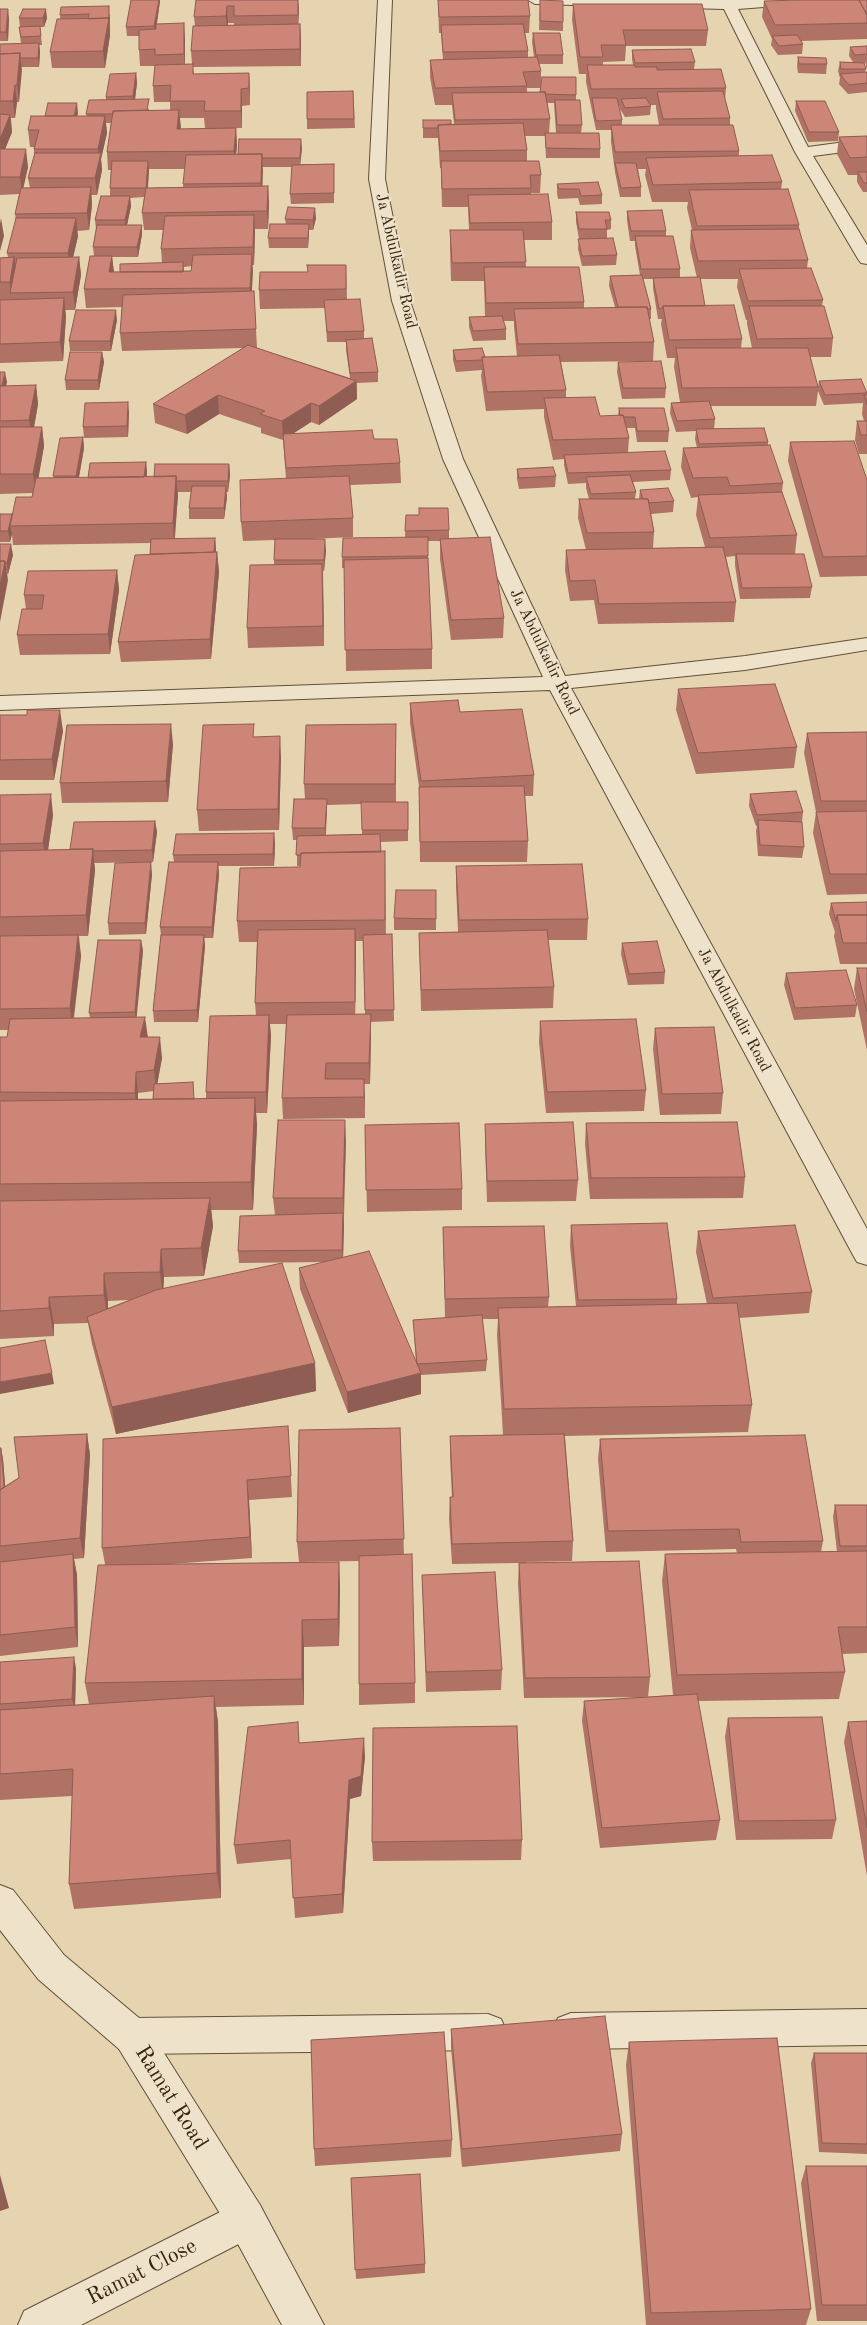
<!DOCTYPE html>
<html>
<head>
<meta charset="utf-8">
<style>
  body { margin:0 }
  canvas { display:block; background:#e6d3af }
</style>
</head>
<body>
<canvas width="867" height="2325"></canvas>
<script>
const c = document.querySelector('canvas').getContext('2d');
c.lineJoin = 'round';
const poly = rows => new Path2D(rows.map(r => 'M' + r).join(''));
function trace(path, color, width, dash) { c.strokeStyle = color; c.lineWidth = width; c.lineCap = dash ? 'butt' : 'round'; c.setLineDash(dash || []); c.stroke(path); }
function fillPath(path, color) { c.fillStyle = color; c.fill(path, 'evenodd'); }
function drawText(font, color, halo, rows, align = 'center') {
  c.font = font + ' "Old Standard TT",serif'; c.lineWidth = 4; c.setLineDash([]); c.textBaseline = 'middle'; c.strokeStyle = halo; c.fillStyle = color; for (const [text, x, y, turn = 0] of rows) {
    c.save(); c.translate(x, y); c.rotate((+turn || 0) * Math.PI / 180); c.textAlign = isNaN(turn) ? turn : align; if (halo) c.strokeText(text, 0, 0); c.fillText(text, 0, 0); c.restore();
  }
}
const minor = poly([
  [378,0,392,0,385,179,410,301,463,459,565,676,745,656,867,638,867,650,745,670,571,688,867,1229,867,1265,857,1262,853,1255,550,690,0,710,0,696,543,677,443,459,392,301,369,179,378,0],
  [528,0,809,0,802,4,738,9,808,147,867,139,867,149,813,156,867,245,867,264,861,263,858,259,795,152,724,9,535,4,528,0],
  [867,2009,867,2045,571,2049,558,2044,552,2031,558,2018,571,2013,867,2009],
  [488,2014,501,2019,507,2032,501,2045,488,2050,132,2054,119,2049,113,2036,119,2023,132,2018,488,2014],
  [246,2199,260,2205,266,2219,260,2233,81,2325,18,2325,24,2311,246,2199]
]);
const tertiary = poly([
  [0,1885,13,1890,64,1955,145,2023,260,2205,324,2325,282,2325,232,2233,119,2049,38,1979,0,1930,0,1885]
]);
trace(minor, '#605038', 2);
trace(tertiary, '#605038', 2);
fillPath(minor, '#efe2cb');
fillPath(tertiary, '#efe2cb');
fillPath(poly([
  [196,0,299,7,298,24,300,24,301,41,301,66,193,67,194,74,249,73,250,105,242,106,242,128,210,128,236,128,237,145,236,154,302,148,300,164,334,164,334,203,291,204,290,194,292,167,262,167,262,186,268,186,269,204,268,229,255,229,254,265,252,265,252,291,254,291,257,348,350,378,346,350,346,342,327,342,325,308,260,309,259,290,308,272,346,265,347,299,364,331,364,339,378,372,378,382,357,383,357,399,319,425,311,422,294,433,374,439,400,463,401,483,350,485,353,518,353,537,309,539,326,550,324,571,323,571,324,646,248,648,247,628,274,564,275,540,243,541,241,522,286,479,283,440,261,433,261,428,219,414,187,434,155,423,153,404,243,348,122,351,120,333,122,307,86,308,84,289,94,256,93,247,96,229,95,220,110,196,110,188,111,170,108,170,107,152,111,123,106,123,107,133,101,159,102,170,97,195,91,195,92,205,89,230,77,231,78,236,73,257,79,257,81,275,75,310,65,310,66,316,63,361,0,363,0,258,8,257,7,253,16,220,15,214,19,194,0,195,0,44,21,44,19,27,30,27,20,27,19,18,47,18,44,27,40,27,42,45,39,45,40,52,39,67,21,67,19,102,17,102,15,118,11,118,12,132,5,149,28,167,23,188,30,188,28,178,34,155,34,147,30,147,28,130,45,116,78,113,77,116,87,116,86,114,106,100,106,97,136,73,137,83,135,100,149,109,149,110,170,110,170,102,154,102,153,86,155,66,140,66,139,50,139,36,127,36,126,27,160,1,157,24,185,39,185,64,192,64,191,51,195,26,194,17],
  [228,23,234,23,234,25,228,25],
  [180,118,204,118,205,128,180,129],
  [149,169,185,169,183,187,148,188],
  [144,197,142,213,144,230,163,230,161,249,162,263,120,272,114,272,112,257,138,257,142,234,127,225,131,206,130,198],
  [192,266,191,271,184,272,184,267],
  [438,0,530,16,529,33,525,33,528,51,528,58,534,57,532,42,533,33,563,55,563,64,539,64,541,71,541,88,576,77,576,100,582,125,581,133,600,149,600,158,546,158,545,136,525,136,527,150,527,161,541,175,540,193,531,193,531,194,552,222,552,240,524,240,526,267,584,302,584,308,615,307,609,286,610,276,640,275,635,246,635,241,630,241,627,220,627,211,666,231,666,236,680,269,680,278,697,278,690,248,691,230,692,230,687,208,688,202,652,202,645,175,646,169,638,169,641,187,641,197,620,197,615,172,611,142,611,130,596,130,586,82,586,74,579,74,572,20,573,4,708,30,706,46,626,46,625,61,603,62,603,65,633,65,632,59,632,50,695,62,694,69,726,88,725,99,730,118,730,125,739,151,739,156,782,182,781,190,799,225,799,230,808,260,807,268,823,300,822,306,833,338,831,357,810,357,818,387,819,381,867,393,867,454,859,454,855,440,857,421,864,421,862,414,863,403,824,405,818,391,816,406,711,406,715,419,714,429,768,442,768,445,783,483,782,492,797,535,795,554,812,587,810,598,740,599,735,565,735,556,726,557,736,602,734,622,598,624,594,600,570,601,565,570,566,550,586,550,578,518,579,499,589,499,586,488,586,483,568,484,564,465,564,459,553,460,544,417,544,409,486,411,481,376,482,370,456,372,453,360,453,350,485,357,517,356,514,327,514,321,503,321,506,329,506,340,473,341,469,327,469,317,485,317,484,281,451,281,450,248,450,230,469,230,468,207,442,207,441,168,440,168,438,138,423,138,423,120,454,124,452,105,435,105,430,77,430,60,443,60,441,33,439,33],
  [527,88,541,88,540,92,527,92],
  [547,103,554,103,556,133,549,133,550,119],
  [651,105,656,105,656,108,659,125,622,125,622,120,619,106,620,106,620,109,625,117,650,115],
  [643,279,653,279,653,288,658,319,662,319,661,324,667,358,675,358,674,367,680,402,671,403,670,413,676,432,696,431,695,439,697,448,683,448,681,467,691,498,698,497,696,515,705,547,653,548,654,532,651,514,673,512,674,501,640,490,639,499,635,499,636,492,633,482,670,480,671,470,628,452,629,438,627,428,635,428,637,442,668,442,669,431,619,408,618,416,600,416,566,398,566,390,561,362,653,361,654,342,649,319,651,319,651,309],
  [700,279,738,279,737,287,746,320,747,320,747,324,752,348,741,348,742,339,705,306],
  [540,0,563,22,563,31,539,30],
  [867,0,867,39,801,41,803,44,802,54,778,55,771,45,772,39,762,17,764,1],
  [61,7,110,15,110,35,105,68,52,68,50,52,60,19],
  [0,9,9,18,8,41,0,41],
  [867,46,867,69,866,67,866,63,864,64,866,69,865,72,867,72,867,92,848,94,839,84,840,78,838,71,840,62,853,62,849,56,850,47],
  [798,57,827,64,826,74,798,73,797,66],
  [353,91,355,128,307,129,307,119],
  [796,101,839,132,838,141,808,142,795,111],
  [867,136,867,192,863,192,857,182,857,175,848,175,837,154,839,137],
  [557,184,602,195,602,204,580,205,578,198,558,199,557,193],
  [576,212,611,220,611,229,607,230,607,238,617,255,616,265,582,266,578,249,579,239,576,222],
  [316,218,313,230,309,230,308,248,269,248,268,238,286,224,285,219],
  [117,320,111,351,70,351,69,341],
  [102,352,104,362,99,390,66,390,65,380],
  [618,362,666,388,665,398,622,399,617,372],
  [0,372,7,382,6,386,36,385,38,404,34,427,42,427,44,446,38,478,54,478,53,476,83,437,84,448,79,478,88,478,146,462,147,473,147,477,154,477,229,464,230,475,228,492,226,492,227,497,224,519,189,519,189,508,191,492,178,492,175,539,215,538,216,552,217,552,219,572,211,659,121,662,118,642,150,554,151,543,13,545,12,534,10,542,0,542,0,514,12,514,32,497,33,493,0,494],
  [129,412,128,437,84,438,83,427],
  [790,442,867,480,867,576,820,577,788,461],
  [517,469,556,476,555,487,519,489,517,479],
  [406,515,449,530,449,539,504,618,503,638,451,640,440,559,440,541,428,541,428,567,432,649,432,669,346,671,345,568,342,568,342,557,405,538],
  [0,544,13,555,8,574,7,574,8,580],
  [117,570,119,590,110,654,20,655,17,635,26,609,24,595],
  [678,689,797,747,794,768,696,774,676,710],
  [410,703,460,712,534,775,533,796,525,796,528,841,527,862,420,862,419,787,410,723],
  [0,715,27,715,63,731,54,780,0,780],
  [396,724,396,802,408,802,408,841,380,842,381,852,385,851,386,934,392,934,394,1021,371,1022,370,1084,364,1084,365,1118,283,1119,282,1098,286,1024,270,1024,271,1036,267,1113,256,1113,257,1125,253,1210,211,1210,213,1226,204,1276,164,1277,163,1288,315,1363,316,1391,116,1434,92,1344,88,1323,54,1324,54,1336,0,1339,0,1037,7,1037,9,1030,0,1030,0,795,53,815,48,850,70,849,155,821,157,832,153,862,94,863,95,870,88,936,79,936,81,956,74,1018,90,1018,89,1013,141,940,143,951,136,1017,148,1037,162,1058,157,1084,194,1099,206,1098,206,1092,256,1015,255,1003,257,942,239,942,237,921,300,867,300,866,297,866,297,840,293,840,292,828,305,799,304,784],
  [362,804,362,834,326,835,327,805],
  [356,941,363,941,365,1014,355,1014],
  [154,1091,153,1099,138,1099,138,1093],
  [129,1300,108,1308,108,1301],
  [867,732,867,894,827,895,813,833,816,812,804,753,807,733],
  [255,737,281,757,279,830,199,831,197,810],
  [173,744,168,802,62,803,60,783],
  [750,794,803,812,802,822,804,847,802,858,758,856,756,831,757,826,756,826,749,806],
  [274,833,275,845,274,866,218,866,219,874,213,938,204,938,205,946,198,1022,154,1022,153,1011,161,935,160,927,174,862,173,855],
  [456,866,588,919,587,940,548,940,554,987,553,1008,421,1011,419,933,458,932,456,886],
  [152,874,146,934,109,935,108,923],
  [436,890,436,930,394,930,394,918],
  [867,902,867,964,840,964,834,936,835,932,829,914,831,903],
  [622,943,665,972,664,984,628,985,621,954],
  [857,968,867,968,867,1050,854,989],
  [786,973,857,1005,855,1017,794,1020,784,985],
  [540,1021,646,1090,644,1111,546,1113,539,1042],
  [655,1028,723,1093,721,1114,660,1115,653,1049],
  [586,1123,745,1177,743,1198,590,1199,585,1144],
  [485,1124,578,1180,576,1201,487,1202,485,1145],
  [365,1125,462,1189,462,1210,367,1212],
  [346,1141,343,1257,416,1363,414,1331,413,1320,445,1318,443,1227,549,1297,548,1307,576,1306,570,1246,571,1225,677,1299,677,1304,707,1304,696,1252,698,1231,812,1292,809,1313,739,1318,752,1405,748,1432,565,1436,573,1541,572,1561,526,1562,650,1677,648,1697,524,1698,518,1583,519,1563,452,1564,449,1518,450,1497,452,1497,450,1457,450,1436,503,1435,497,1335,498,1319,482,1319,487,1360,486,1371,421,1375,421,1394,348,1413,300,1289,299,1268,326,1262,239,1263,238,1251,275,1215,273,1198],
  [288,1426,292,1497,249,1500,252,1558,171,1564,339,1562,340,1589,339,1646,304,1647,304,1705,216,1707,218,1722,221,1898,74,1909,69,1884,72,1796,0,1800,0,1662,76,1668,75,1705,89,1704,85,1683,105,1564,102,1548],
  [400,1428,404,1555,415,1683,415,1703,359,1705,359,1561,299,1562,297,1542],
  [87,1434,90,1455,84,1558,74,1559,77,1575,78,1647,0,1656,0,1448,3,1459,5,1486],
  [600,1439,823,1541,821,1552,837,1552,833,1517,835,1505,867,1505,867,1653,842,1654,845,1672,839,1699,698,1701,720,1820,716,1840,600,1848,582,1721,584,1701,673,1695,662,1581,665,1554,737,1553,736,1549,606,1552,598,1459],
  [422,1575,502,1670,501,1690,426,1692],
  [728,1718,836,1820,832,1839,736,1840,725,1737],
  [867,1721,867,1876,844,1742,848,1722],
  [299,1743,365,1757,361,1796,350,1799,343,1913,295,1918,291,1859,237,1864,234,1845],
  [522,1840,521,1860,373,1861,372,1842],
  [451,2029,622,2134,620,2151,462,2167,451,2048],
  [629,2042,811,2309,806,2325,646,2325,626,2065],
  [814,2053,867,2053,867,2154,819,2152,811,2063],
  [452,2140,451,2157,315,2166,314,2149],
  [806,2166,867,2166,867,2321,817,2321,801,2183],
  [351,2178,425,2264,425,2273,356,2279]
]), '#af7265');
fillPath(poly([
  [159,0,160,0,160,1,155,35,154,26],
  [298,0,299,7,298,31],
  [109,6,110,35,105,68,103,51],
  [227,6,228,23,227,32,226,16],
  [8,9,9,18,8,41,6,32],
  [46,9,47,18,44,27,43,18],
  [184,23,185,39,185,71,184,54],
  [300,24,301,41,301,66,300,49],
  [39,43,40,52,39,67,38,58],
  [20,53,22,70,19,102,17,85],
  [136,73,137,83,134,106,133,96],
  [249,73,250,90,250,105,249,88],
  [15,85,17,102,15,118,13,101],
  [241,89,242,106,242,128,241,111],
  [77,103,78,113,74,132,73,123],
  [179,110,181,127,178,146,177,129],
  [10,115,12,132,0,162,0,139],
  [105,116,107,133,101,159,102,170,97,195,95,178,99,160,98,149],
  [236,128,237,145,235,168,234,151],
  [301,139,302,148,300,167,300,158],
  [26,149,28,167,22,194,20,177],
  [262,154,263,171,262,201,261,183],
  [148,161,149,170,147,197,146,188],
  [268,186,269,204,268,229,267,211],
  [91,187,92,205,89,230,87,213],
  [130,196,131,206,126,230,125,220],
  [315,208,316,218,313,230,313,220],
  [254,215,255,232,254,265,253,247],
  [1,218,4,236,0,251,0,224],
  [76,218,78,236,70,271,68,253],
  [309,224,309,234,308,248,308,238],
  [142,225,142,234,138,257,137,247],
  [252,254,253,272,251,306,250,288],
  [112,256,114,274,111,290,109,272],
  [14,257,17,275,11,293,10,282],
  [79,257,81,275,75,310,73,292],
  [64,298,66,316,63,361,60,342],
  [116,310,117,320,111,351,110,341],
  [102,352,104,362,99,390,98,380],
  [5,372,7,382,3,396,2,386],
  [356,381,357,399,319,425,319,406],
  [36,385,38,404,32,439,29,420],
  [218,395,219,414,187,434,185,415],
  [128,402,129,412,128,437,127,426],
  [311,403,311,422,283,440,282,421],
  [42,427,44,446,36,493,33,474],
  [83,437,84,448,77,487,76,476],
  [146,462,147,473,144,492,143,481],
  [229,464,230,475,228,492,228,481],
  [176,476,178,496,174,543,173,523],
  [226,486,227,497,224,519,224,508],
  [12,514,10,526,12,534,10,542,8,531],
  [215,538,216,549,215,565,214,555],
  [325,539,326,550,324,571,324,560],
  [11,544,13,555,8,574,7,563],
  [217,552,219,572,211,659,210,639],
  [5,561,8,580,0,622,0,586],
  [322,564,323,583,324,646,323,626],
  [117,570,119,590,110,654,108,634],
  [60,710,63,731,54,780,52,759],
  [171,724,173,744,168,802,166,781],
  [280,736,281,757,279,830,278,809],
  [51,794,53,815,46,864,43,843],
  [327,799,327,810,325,840,325,828],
  [155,821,157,832,153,862,152,850],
  [274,833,275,845,274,866,273,854],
  [93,849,95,870,88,936,86,915],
  [151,862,152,874,146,934,145,923],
  [218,862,219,874,213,938,212,927],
  [355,929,356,950,355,1023],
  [78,935,81,956,72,1029,70,1008],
  [204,935,205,946,198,1022,197,1010],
  [141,940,143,951,136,1024,135,1012],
  [371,1014,371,1035,370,1084,369,1063],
  [269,1015,271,1036,267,1113,266,1092],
  [145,1017,148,1038,140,1037],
  [160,1037,162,1058,156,1091,154,1070],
  [136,1072,138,1093,137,1114,135,1093],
  [364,1079,365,1100,365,1118,364,1097],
  [255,1098,257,1125,253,1210,251,1182],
  [345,1120,346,1141,343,1219,343,1198],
  [210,1198,213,1226,204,1276,201,1248],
  [343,1213,344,1225,343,1261,342,1250],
  [161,1249,164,1277,163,1299,160,1272],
  [104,1273,108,1301,108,1322,104,1295],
  [49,1297,54,1324,54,1336,49,1308],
  [315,1363,316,1391,116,1434,112,1407],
  [52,1373,54,1384,0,1394,0,1382],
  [421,1373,421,1394,348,1413,347,1392],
  [87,1434,90,1455,84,1558,80,1538],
  [1,1448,3,1459,7,1508,5,1497],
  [247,1480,249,1500,252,1558,250,1537],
  [73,1554,77,1575,78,1647,75,1627],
  [339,1562,340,1589,339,1646,338,1619],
  [302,1620,304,1647,304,1705,302,1679],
  [74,1657,76,1668,75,1710,72,1699],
  [214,1696,218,1722,221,1898,217,1873],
  [364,1738,365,1757,361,1796,350,1799,343,1913,342,1894,349,1780],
  [0,2175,9,2208,0,2211]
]), '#8f5d53');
const building = poly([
  [131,0,159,0,154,26,126,27,131,0],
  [196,0,298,0,298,15,234,16,234,6,227,6,226,16,194,17,196,0],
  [438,0,528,0,530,16,439,17,438,0],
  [540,0,563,1,563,22,540,21,540,0],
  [799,0,859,0,867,15,867,23,775,25,764,1,799,0],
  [859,0,867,0,867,15,859,0],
  [573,4,702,4,708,30,623,30,626,45,601,45,603,57,580,57,573,4],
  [109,6,109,20,109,18,88,19,89,14,60,15,61,7,109,6],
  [0,9,8,9,6,32,0,32,0,9],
  [23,9,46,9,43,18,19,18,23,9],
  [109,18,103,51,50,52,57,19,109,18],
  [184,23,184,54,155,55,155,49,139,50,139,30,156,29,156,24,184,23],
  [300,24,300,49,191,51,193,26,300,24],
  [523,24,528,51,443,52,441,25,523,24],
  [40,26,41,36,21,37,19,27,40,26],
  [533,33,560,33,563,55,536,55,533,33],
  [797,35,803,44,779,46,772,36,797,35],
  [39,43,38,58,20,58,20,53,0,54,0,44,39,43],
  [867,46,867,54,855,55,850,47,867,46],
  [691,49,695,62,635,63,632,50,691,49],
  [20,53,17,85,15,85,13,101,0,101,0,54,20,53],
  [537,57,541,71,523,72,527,86,435,88,430,60,537,57],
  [798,57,826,58,827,64,799,64,798,57],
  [840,62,864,63,866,69,841,69,840,62],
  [193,64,193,74,249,73,249,88,241,89,241,111,204,111,205,101,170,101,171,85,153,86,155,65,193,64],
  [587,65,635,65,635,67,657,67,657,70,721,69,726,88,591,89,587,65],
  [867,72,867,83,849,85,840,74,867,72],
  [136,73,133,96,106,97,110,74,136,73],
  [542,77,576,77,576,95,545,94,545,92,540,92,542,77],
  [353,91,354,119,307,119,307,92,353,91],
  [723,91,730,118,663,119,657,92,723,91],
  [545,92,550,119,455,120,452,93,545,92],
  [592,98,617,98,622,120,596,121,592,98],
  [646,98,651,106,625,108,621,99,646,98],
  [149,99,147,110,113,111,113,114,86,114,89,100,149,99],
  [555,100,580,100,582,125,557,125,555,100],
  [796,101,825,101,839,132,809,132,796,101],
  [48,103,77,103,74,116,45,116,48,103],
  [179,110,177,129,236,128,234,151,107,152,113,111,179,110],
  [0,114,10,115,0,139,0,114],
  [31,116,105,116,98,149,34,149,39,130,28,130,31,116],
  [423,120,451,120,451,124,438,125,438,128,423,128,423,120],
  [523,123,527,150,440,151,438,125,523,123],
  [611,125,733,125,739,151,615,152,611,125],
  [545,133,599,133,600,149,546,148,545,133],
  [867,136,867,157,850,158,839,137,867,136],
  [239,139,301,139,300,158,262,158,262,154,238,154,239,139],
  [0,149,26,149,20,177,0,177,0,149],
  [35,153,101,153,95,178,28,178,35,153],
  [262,154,261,183,183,184,186,155,262,154],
  [772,155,782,182,653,185,646,158,772,155],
  [112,161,148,161,146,188,110,188,112,161],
  [441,161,539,161,541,175,530,175,531,188,442,189,441,161],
  [615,163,636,163,641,187,621,188,615,163],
  [334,164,334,193,290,194,292,165,334,164],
  [858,172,867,172,867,183,864,183,858,172],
  [598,182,602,195,581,196,579,189,559,189,557,184,598,182],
  [268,186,267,211,142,213,146,188,268,186],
  [91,187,87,213,15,214,21,188,91,187],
  [788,189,799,225,697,226,689,190,788,189],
  [548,194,552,222,470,223,468,195,548,194],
  [101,196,130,196,125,220,95,220,101,196],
  [288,207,315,208,313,220,285,219,288,207],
  [662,210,666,231,631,231,627,211,662,210],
  [576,212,609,212,611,220,605,220,607,229,579,229,576,212],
  [254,215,253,247,161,249,165,216,254,215],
  [16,218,76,218,68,253,7,253,16,218],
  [270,224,309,224,308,238,268,238,270,224],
  [97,225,142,225,137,247,93,247,97,225],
  [799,229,808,260,698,261,691,230,799,229],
  [450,230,523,230,526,262,452,263,450,230],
  [635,236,673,236,680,269,641,269,635,236],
  [613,238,617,255,582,256,578,239,613,238],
  [252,254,250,288,84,289,90,256,112,256,109,272,191,271,193,255,252,254],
  [14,257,10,282,0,282,0,258,14,257],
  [79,257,73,292,10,293,17,258,79,257],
  [183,262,183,272,120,272,120,264,183,262],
  [307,265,346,265,346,289,259,290,260,272,308,272,307,265],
  [484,267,579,267,584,302,486,303,484,267],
  [811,268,823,300,748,301,739,269,811,268],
  [642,275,651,309,647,309,647,307,618,307,610,276,642,275],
  [700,277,705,306,663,306,662,308,659,309,653,278,700,277],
  [254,291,256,329,120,333,123,295,254,291],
  [64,298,60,342,0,344,0,300,64,298],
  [360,299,364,331,327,332,324,300,360,299],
  [734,305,742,339,669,340,663,306,734,305],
  [749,306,824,306,833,338,757,339,749,306],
  [647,307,654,342,518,344,514,309,647,307],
  [76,310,116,310,110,341,69,341,76,310],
  [502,316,506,329,473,331,469,317,502,316],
  [372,338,378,372,350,373,346,340,372,338],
  [248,345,356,381,319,406,311,403,282,421,260,414,265,411,218,395,185,415,153,404,248,345],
  [482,348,485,357,482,357,482,360,456,361,453,350,482,348],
  [676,348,808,348,818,387,682,388,676,348],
  [70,352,102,352,98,380,65,380,70,352],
  [559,355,566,390,487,392,482,357,559,355],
  [661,361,666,388,623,388,618,362,661,361],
  [0,372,5,372,2,386,0,386,0,372],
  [861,379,867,393,825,395,819,381,861,379],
  [36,385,29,420,0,421,0,386,36,385],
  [864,395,867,395,867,405,864,395],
  [595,397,600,416,623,415,629,438,553,440,544,398,595,397],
  [709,401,715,419,677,421,671,403,709,401],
  [128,402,127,426,83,427,85,403,128,402],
  [619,408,664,408,669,431,637,431,635,417,624,417,623,415,620,416,619,408],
  [857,421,867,421,867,435,861,435,857,421],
  [0,427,42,427,33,474,0,474,0,427],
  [764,428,768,442,699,444,696,429,764,428],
  [372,430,374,439,397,439,400,463,286,468,283,434,372,430],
  [83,437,76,476,53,476,60,438,83,437],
  [854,441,867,480,867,556,823,557,790,442,854,441],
  [770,445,783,483,730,486,727,477,693,478,683,448,770,445],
  [665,451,671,470,568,473,564,455,665,451],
  [146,462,144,477,88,478,90,463,146,462],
  [155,464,229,464,228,481,177,481,176,476,154,477,155,464],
  [553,467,556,476,519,478,517,469,553,467],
  [630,475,636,492,591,494,586,477,630,475],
  [176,476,173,523,10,526,16,497,32,497,36,478,176,476],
  [349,476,353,518,241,522,240,480,349,476],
  [192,486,226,486,224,508,189,508,192,486],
  [668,488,674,501,649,503,648,499,643,499,640,490,668,488],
  [782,492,797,535,710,538,698,495,782,492],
  [579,499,648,499,654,532,587,533,579,499],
  [419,508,448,508,449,530,405,531,406,515,419,515,419,508],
  [0,514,12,514,8,531,0,531,0,514],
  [428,537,428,556,342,557,343,538,428,537],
  [490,537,504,618,451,620,440,539,490,537],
  [215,538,214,552,150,554,151,539,215,538],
  [275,539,325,539,324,560,274,560,275,539],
  [0,544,11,544,7,563,5,563,5,561,0,561,0,544],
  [723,547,736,602,599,604,595,580,570,581,566,550,723,547],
  [217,552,210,639,118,642,135,555,217,552],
  [736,554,804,554,812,587,742,588,736,554],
  [428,558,432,649,345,650,344,560,428,558],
  [0,561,5,561,0,586,0,561],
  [322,564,323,626,247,628,250,565,322,564],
  [117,570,108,634,17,635,22,609,42,609,44,595,24,595,28,571,117,570],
  [775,684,797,747,698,753,678,689,775,684],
  [458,700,460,712,522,709,534,775,421,781,410,703,458,700],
  [27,710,60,710,52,759,0,760,0,715,27,715,27,710],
  [171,724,166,781,60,783,67,725,171,724],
  [254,724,253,737,280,736,278,809,197,810,203,725,254,724],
  [396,724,395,784,304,784,306,725,396,724],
  [867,732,867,801,821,801,807,733,867,732],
  [524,786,528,841,420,842,419,787,524,786],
  [796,791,803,812,757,815,750,794,796,791],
  [51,794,43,843,0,844,0,795,51,794],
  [294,799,327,799,325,828,292,828,294,799],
  [361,802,408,802,408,830,362,830,361,802],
  [867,811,867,874,830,874,816,812,867,811],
  [758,820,802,822,804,847,760,845,758,820],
  [155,821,152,850,93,851,93,849,70,849,74,822,155,821],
  [274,833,273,854,173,855,176,834,274,833],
  [380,834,381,852,301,853,301,855,296,855,297,836,380,834],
  [93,849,86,915,0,917,0,851,93,849],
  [385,851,385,920,237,921,240,868,300,867,301,853,385,851],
  [151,862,145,923,108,923,115,863,151,862],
  [169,862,218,862,212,927,160,927,169,862],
  [582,864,588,919,459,920,456,866,582,864],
  [396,890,436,890,436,919,394,918,396,890],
  [867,902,867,915,837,915,836,921,831,903,867,902],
  [837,915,867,915,867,943,843,943,837,915],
  [355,929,355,1002,255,1003,258,930,355,929],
  [547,930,554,987,421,990,419,933,547,930],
  [392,934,394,1010,365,1010,363,935,392,934],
  [78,935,70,1008,0,1009,0,936,78,935],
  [161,935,204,935,197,1010,153,1011,161,935],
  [98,940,141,940,135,1012,89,1013,98,940],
  [657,941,665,972,629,974,622,943,657,941],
  [857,968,867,968,867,1012,857,968],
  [846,970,857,1005,795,1008,786,973,846,970],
  [371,1014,369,1063,326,1063,325,1079,364,1079,364,1097,282,1098,287,1015,371,1014],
  [269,1015,266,1092,206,1092,210,1016,269,1015],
  [145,1017,140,1037,160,1037,154,1070,136,1072,135,1093,0,1092,0,1037,7,1037,10,1019,145,1017],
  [636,1019,646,1090,547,1092,540,1021,636,1019],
  [714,1027,723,1093,662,1094,655,1028,714,1027],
  [193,1082,194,1099,153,1099,154,1084,193,1082],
  [255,1098,251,1182,0,1184,0,1101,255,1098],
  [278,1120,345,1120,343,1198,273,1198,278,1120],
  [573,1122,578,1180,487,1181,485,1124,573,1122],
  [737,1122,745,1177,591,1178,586,1123,737,1122],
  [459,1123,462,1189,366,1190,365,1125,459,1123],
  [210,1198,201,1248,161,1249,160,1272,104,1273,104,1295,49,1297,49,1308,0,1311,0,1201,210,1198],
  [343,1213,342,1250,238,1251,240,1216,343,1213],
  [667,1223,677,1299,578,1300,571,1225,667,1223],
  [795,1225,812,1292,713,1298,698,1231,795,1225],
  [544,1226,549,1297,445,1299,443,1227,544,1226],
  [369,1251,421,1373,347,1392,299,1268,369,1251],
  [282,1263,315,1363,112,1407,87,1317,156,1290,282,1263],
  [737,1303,752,1405,504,1409,498,1308,737,1303],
  [482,1315,487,1360,417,1364,413,1320,482,1315],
  [45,1340,52,1373,0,1382,0,1348,45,1340],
  [288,1426,291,1476,247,1480,250,1537,102,1548,103,1439,288,1426],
  [400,1428,404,1539,297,1542,299,1430,400,1428],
  [87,1434,80,1538,0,1546,0,1490,19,1478,14,1437,87,1434],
  [564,1434,573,1541,452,1544,450,1497,453,1497,450,1436,564,1434],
  [805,1435,823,1541,741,1542,739,1529,608,1531,600,1439,805,1435],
  [0,1448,1,1448,4,1487,0,1490,0,1448],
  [835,1505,867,1505,867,1546,840,1546,835,1505],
  [867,1551,867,1627,838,1627,845,1672,677,1675,665,1554,867,1551],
  [73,1554,75,1627,0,1635,0,1562,73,1554],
  [412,1554,415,1683,359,1684,359,1556,412,1554],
  [639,1561,650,1677,525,1678,519,1563,639,1561],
  [339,1562,338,1619,302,1620,302,1679,85,1683,98,1565,339,1562],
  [495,1572,502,1670,426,1672,422,1575,495,1572],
  [74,1657,72,1699,0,1704,0,1662,74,1657],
  [697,1694,720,1820,602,1828,584,1701,697,1694],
  [214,1696,217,1873,69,1884,73,1769,0,1774,0,1710,214,1696],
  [822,1717,836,1820,739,1821,728,1718,822,1717],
  [867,1721,867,1828,848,1722,867,1721],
  [298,1722,299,1743,364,1738,361,1776,349,1780,342,1894,293,1898,290,1840,234,1845,248,1727,298,1722],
  [517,1726,522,1840,372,1842,373,1728,517,1726],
  [605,2016,622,2134,462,2149,451,2029,605,2016],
  [444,2032,452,2140,314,2149,311,2040,444,2032],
  [777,2038,811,2309,651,2313,629,2042,777,2038],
  [814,2053,867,2053,867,2144,822,2143,814,2053],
  [806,2166,867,2166,867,2305,822,2305,806,2166],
  [420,2174,425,2264,355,2270,351,2178,420,2174]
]);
fillPath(building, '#cc8576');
trace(building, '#8f5d53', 1);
drawText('16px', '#342511', '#efe2cb', [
  ["Ja Abdulkadir Road",396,261,77],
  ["Ja Abdulkadir Road",544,652,64],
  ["Ja Abdulkadir Road",734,1010,62]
]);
drawText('22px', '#342511', '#efe2cb', [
  ["Ramat Road",171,2098,58],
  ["Ramat Close",142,2272,-27]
]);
</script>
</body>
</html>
